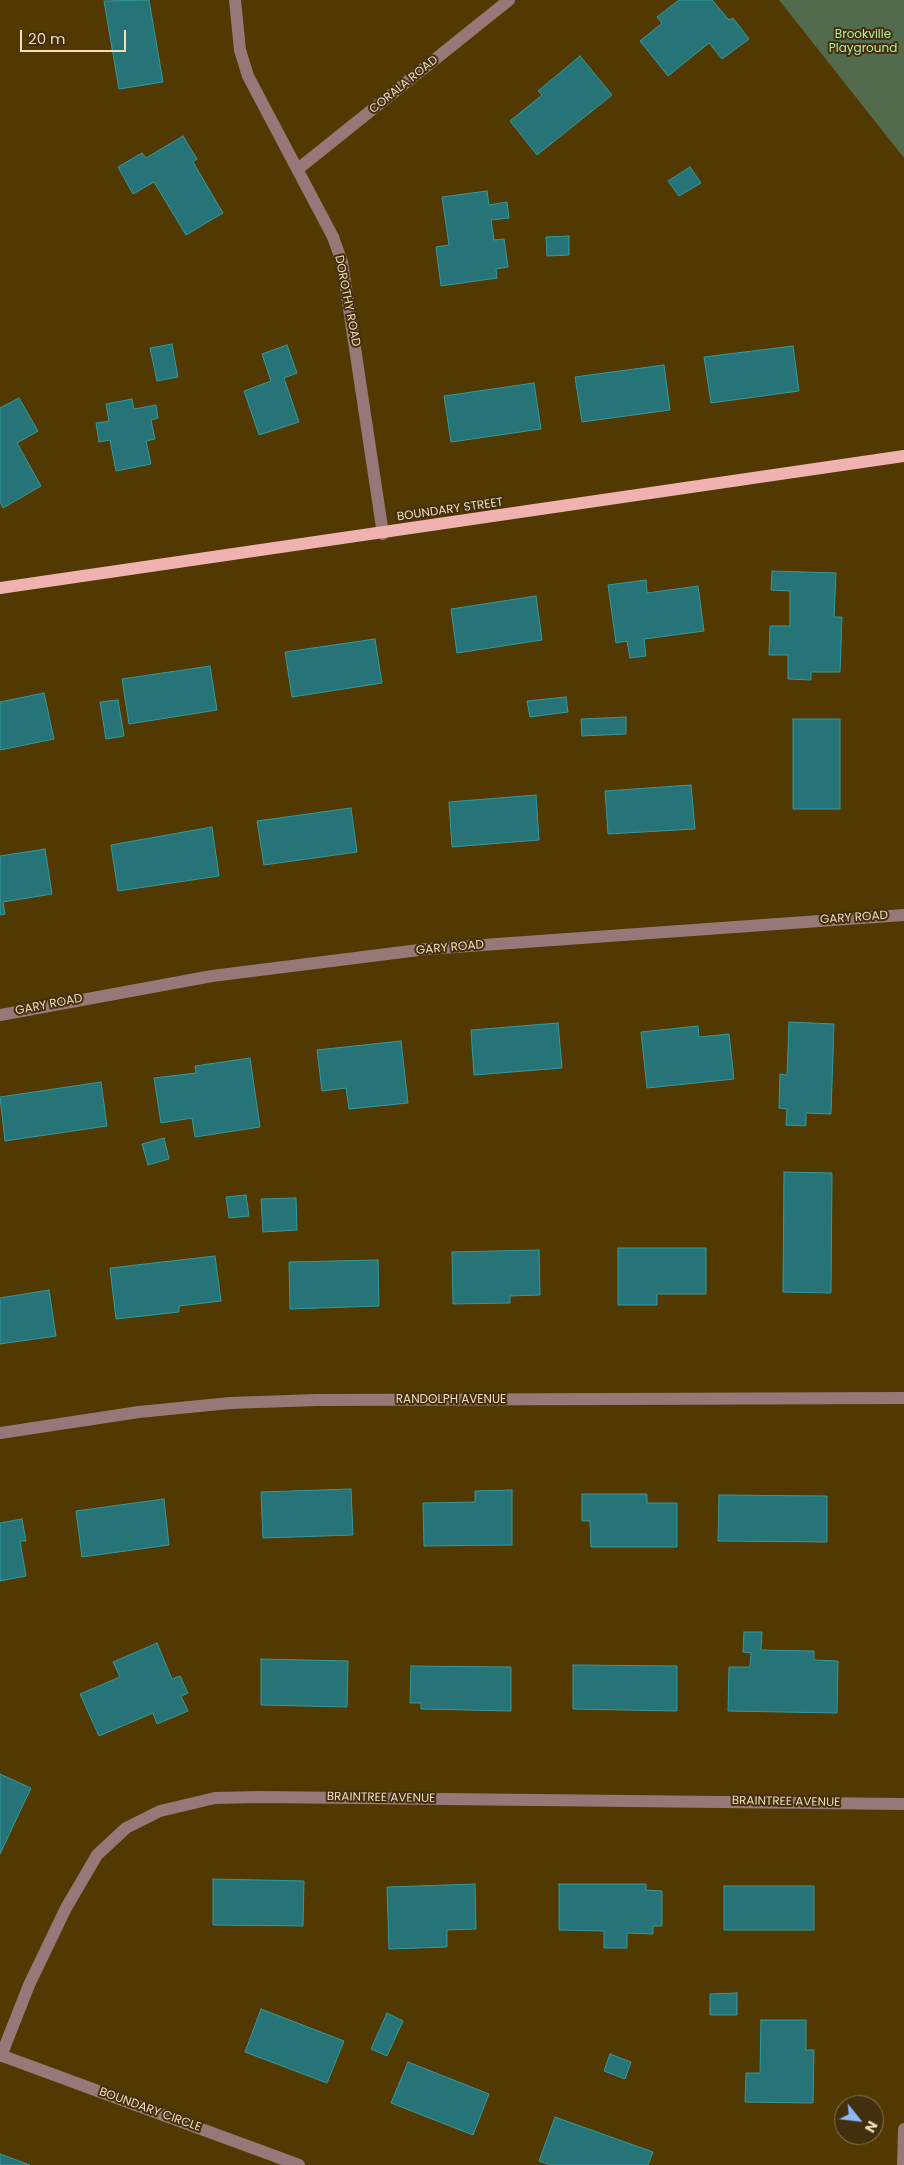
<!DOCTYPE html>
<html>
<head>
<meta charset="utf-8">
<style>
  body { margin:0 }
  #map { position:relative; width:904px; height:2165px; overflow:hidden; background:#523801; font-family:Poppins,sans-serif }
  canvas { display:block }
  .north { position:absolute; left:834px; top:2095px; width:50px; height:50px; box-sizing:border-box; background:#422f0d; border:1px solid #887554; border-radius:50%; rotate:119deg; font-size:14px; font-weight:700; line-height:20px; text-align:center; color:#f1ddbe }
  .north::after { content:''; display:block; margin:auto; width:18px; height:22px; background:#8db9fc; clip-path:polygon(50% 0,100% 100%,50% 72%,0 100%) }
  .scale { position:absolute; left:20px; top:30px; width:106px; height:22px; box-sizing:border-box; border:2px solid #f1ddbe; border-top:0; padding-left:6px; font-size:15px; line-height:18px; white-space:nowrap; color:#f1ddbe; -webkit-text-stroke:4px #422f0d; paint-order:stroke }
</style>
</head>
<body>
<div id="map">
<canvas width="904" height="2165"></canvas>
<div class="north">N</div>
<div class="scale">20 m</div>
</div>
<script>
const c = document.querySelector('canvas').getContext('2d');
c.lineJoin = 'round';
function fillPath(path, color) { c.fillStyle = color; c.fill(path, 'evenodd'); }
const poly = rows => new Path2D(rows.map(r => 'M' + r).join(''));
function trace(path, color, width, dash) { c.strokeStyle = color; c.lineWidth = width; c.lineCap = dash ? 'butt' : 'round'; c.setLineDash(dash || []); c.stroke(path); }
function drawText(font, color, halo, rows, align = 'center') {
  c.font = font + ' Poppins,sans-serif'; c.lineWidth = 4; c.setLineDash([]); c.textBaseline = 'middle'; c.strokeStyle = halo; c.fillStyle = color; for (const [text, x, y, turn = 0] of rows) {
    c.save(); c.translate(x, y); c.rotate((+turn || 0) * Math.PI / 180); c.textAlign = isNaN(turn) ? turn : align; if (halo) c.strokeText(text, 0, 0); c.fillText(text, 0, 0); c.restore();
  }
}
fillPath(poly([
  [779,0,904,0,904,158]
]), '#536b4c');
const building = poly([
  [149,0,163,82,119,89,104,1,149,0],
  [679,0,712,0,729,20,733,18,749,39,722,59,709,43,668,76,640,41,662,23,657,17,679,0],
  [580,56,612,95,537,155,510,121,542,95,538,91,580,56],
  [183,136,197,159,193,162,223,213,186,235,154,182,133,194,118,167,142,153,146,158,183,136],
  [690,167,701,183,679,196,668,181,690,167],
  [487,191,489,205,507,202,509,218,491,220,494,240,504,239,508,267,496,269,497,278,441,286,436,247,449,245,442,197,487,191],
  [569,236,569,255,547,256,546,237,569,236],
  [172,344,178,377,157,381,150,348,172,344],
  [287,345,297,373,284,378,299,422,259,435,244,391,271,381,262,354,287,345],
  [793,346,799,391,711,403,704,357,793,346],
  [664,365,670,410,582,422,575,377,664,365],
  [534,383,541,429,451,442,444,396,534,383],
  [19,398,38,431,17,443,41,486,3,508,0,502,0,408,19,398],
  [132,399,134,409,156,405,158,418,151,420,155,439,146,441,151,464,116,471,110,440,99,442,96,423,109,421,106,404,132,399],
  [772,571,836,573,834,617,842,617,840,672,811,672,811,680,788,679,788,655,769,655,770,626,790,626,790,591,771,590,772,571],
  [646,580,647,593,698,586,704,631,644,639,646,656,630,658,627,641,616,643,608,585,646,580],
  [536,596,542,640,457,653,451,609,536,596],
  [375,639,382,683,292,697,285,652,375,639],
  [210,666,217,710,129,724,122,679,210,666],
  [44,693,54,739,0,750,0,702,44,693],
  [566,697,568,712,530,717,527,701,566,697],
  [118,700,124,736,106,739,100,702,118,700],
  [626,717,626,734,582,736,581,719,626,717],
  [793,719,840,719,840,809,793,809,793,719],
  [691,785,695,829,608,834,605,791,691,785],
  [536,795,539,840,452,847,449,802,536,795],
  [351,808,357,852,264,865,257,821,351,808],
  [212,827,219,876,118,891,111,845,212,827],
  [45,849,52,894,3,902,5,914,0,915,0,856,45,849],
  [789,1022,834,1024,831,1114,806,1113,806,1126,786,1125,787,1109,779,1108,780,1074,787,1075,789,1022],
  [558,1023,562,1068,474,1075,471,1030,558,1023],
  [698,1026,699,1037,729,1034,734,1079,647,1088,641,1032,698,1026],
  [401,1041,408,1103,349,1109,346,1088,322,1091,317,1050,401,1041],
  [250,1058,260,1127,195,1137,192,1118,161,1123,154,1078,196,1073,195,1066,250,1058],
  [101,1082,107,1126,5,1141,0,1097,101,1082],
  [164,1138,169,1159,148,1165,142,1144,164,1138],
  [784,1172,832,1173,831,1293,783,1292,784,1172],
  [246,1195,249,1216,229,1218,226,1197,246,1195],
  [296,1198,297,1230,263,1232,261,1199,296,1198],
  [618,1248,706,1248,706,1294,657,1294,657,1305,618,1305,618,1248],
  [539,1250,540,1295,510,1296,510,1303,453,1304,452,1252,539,1250],
  [215,1256,221,1301,179,1306,179,1312,116,1319,110,1268,215,1256],
  [378,1260,379,1306,290,1309,289,1262,378,1260],
  [49,1290,56,1336,0,1344,0,1298,49,1290],
  [351,1489,353,1535,263,1538,261,1492,351,1489],
  [512,1490,512,1545,424,1546,423,1503,475,1502,475,1491,512,1490],
  [582,1494,647,1494,647,1503,677,1503,677,1547,591,1547,590,1521,582,1521,582,1494],
  [719,1495,827,1496,827,1542,718,1541,719,1495],
  [164,1499,169,1545,82,1557,76,1511,164,1499],
  [22,1519,26,1541,20,1541,26,1576,0,1581,0,1523,22,1519],
  [744,1632,762,1632,761,1650,814,1651,814,1660,838,1661,837,1713,728,1711,729,1667,750,1667,751,1653,743,1652,744,1632],
  [157,1643,172,1679,180,1676,188,1693,181,1696,188,1711,157,1724,153,1713,99,1736,80,1694,120,1677,113,1662,157,1643],
  [261,1659,348,1661,347,1707,261,1705,261,1659],
  [573,1665,677,1666,677,1711,573,1709,573,1665],
  [411,1666,511,1667,511,1711,421,1709,421,1703,410,1703,411,1666],
  [0,1774,31,1788,0,1854,0,1774],
  [213,1879,304,1881,303,1926,213,1925,213,1879],
  [475,1884,476,1929,447,1930,447,1947,389,1949,387,1887,475,1884],
  [559,1884,646,1884,646,1890,662,1891,662,1926,653,1926,653,1934,627,1933,627,1948,604,1948,604,1931,559,1930,559,1884],
  [724,1886,814,1886,814,1930,724,1930,724,1886],
  [737,1993,737,2015,710,2015,710,1994,737,1993],
  [261,2009,344,2041,327,2083,245,2052,261,2009],
  [387,2013,403,2021,387,2056,371,2049,387,2013],
  [761,2020,806,2020,806,2050,814,2050,813,2103,745,2102,746,2073,760,2073,761,2020],
  [610,2054,631,2062,625,2079,604,2071,610,2054],
  [408,2062,489,2094,473,2135,391,2103,408,2062],
  [555,2117,653,2152,648,2165,551,2165,539,2161,555,2117],
  [0,2154,30,2165,0,2165,0,2154]
]);
fillPath(building, '#267478');
trace(building, '#329b9f', 1);
trace(poly([
  [235,0,240,50,248,76,333,237,342,262,383,534],
  [298,169,509,0],
  [0,1015,212,976,427,949,904,915],
  [0,1433,139,1412,230,1403,317,1400,904,1398],
  [0,2055,299,2165],
  [1,2056,29,1985,66,1908,97,1855,126,1828,160,1811,215,1798,261,1797,904,1804],
  [903,2165,904,2129]
]), '#977878', 12);
trace(poly([
  [0,588,904,456]
]), '#f0b1b1', 12);
drawText('12px', '#b3eda2', '#422f0d', [
  ["Brookville",863,35],
  ["Playground",863,49]
]);
drawText('12px', '#f1ddbe', '#422f0d', [
  ["CORALA ROAD",404,85,-39],
  ["DOROTHY ROAD",347,301,79],
  ["BOUNDARY STREET",450,510,-8],
  ["GARY ROAD",854,918,-4],
  ["GARY ROAD",450,948,-5],
  ["GARY ROAD",49,1005,-11],
  ["RANDOLPH AVENUE",451,1400],
  ["BRAINTREE AVENUE",381,1798,1],
  ["BRAINTREE AVENUE",786,1802,1],
  ["BOUNDARY CIRCLE",150,2110,20]
]);
</script>
</body>
</html>
